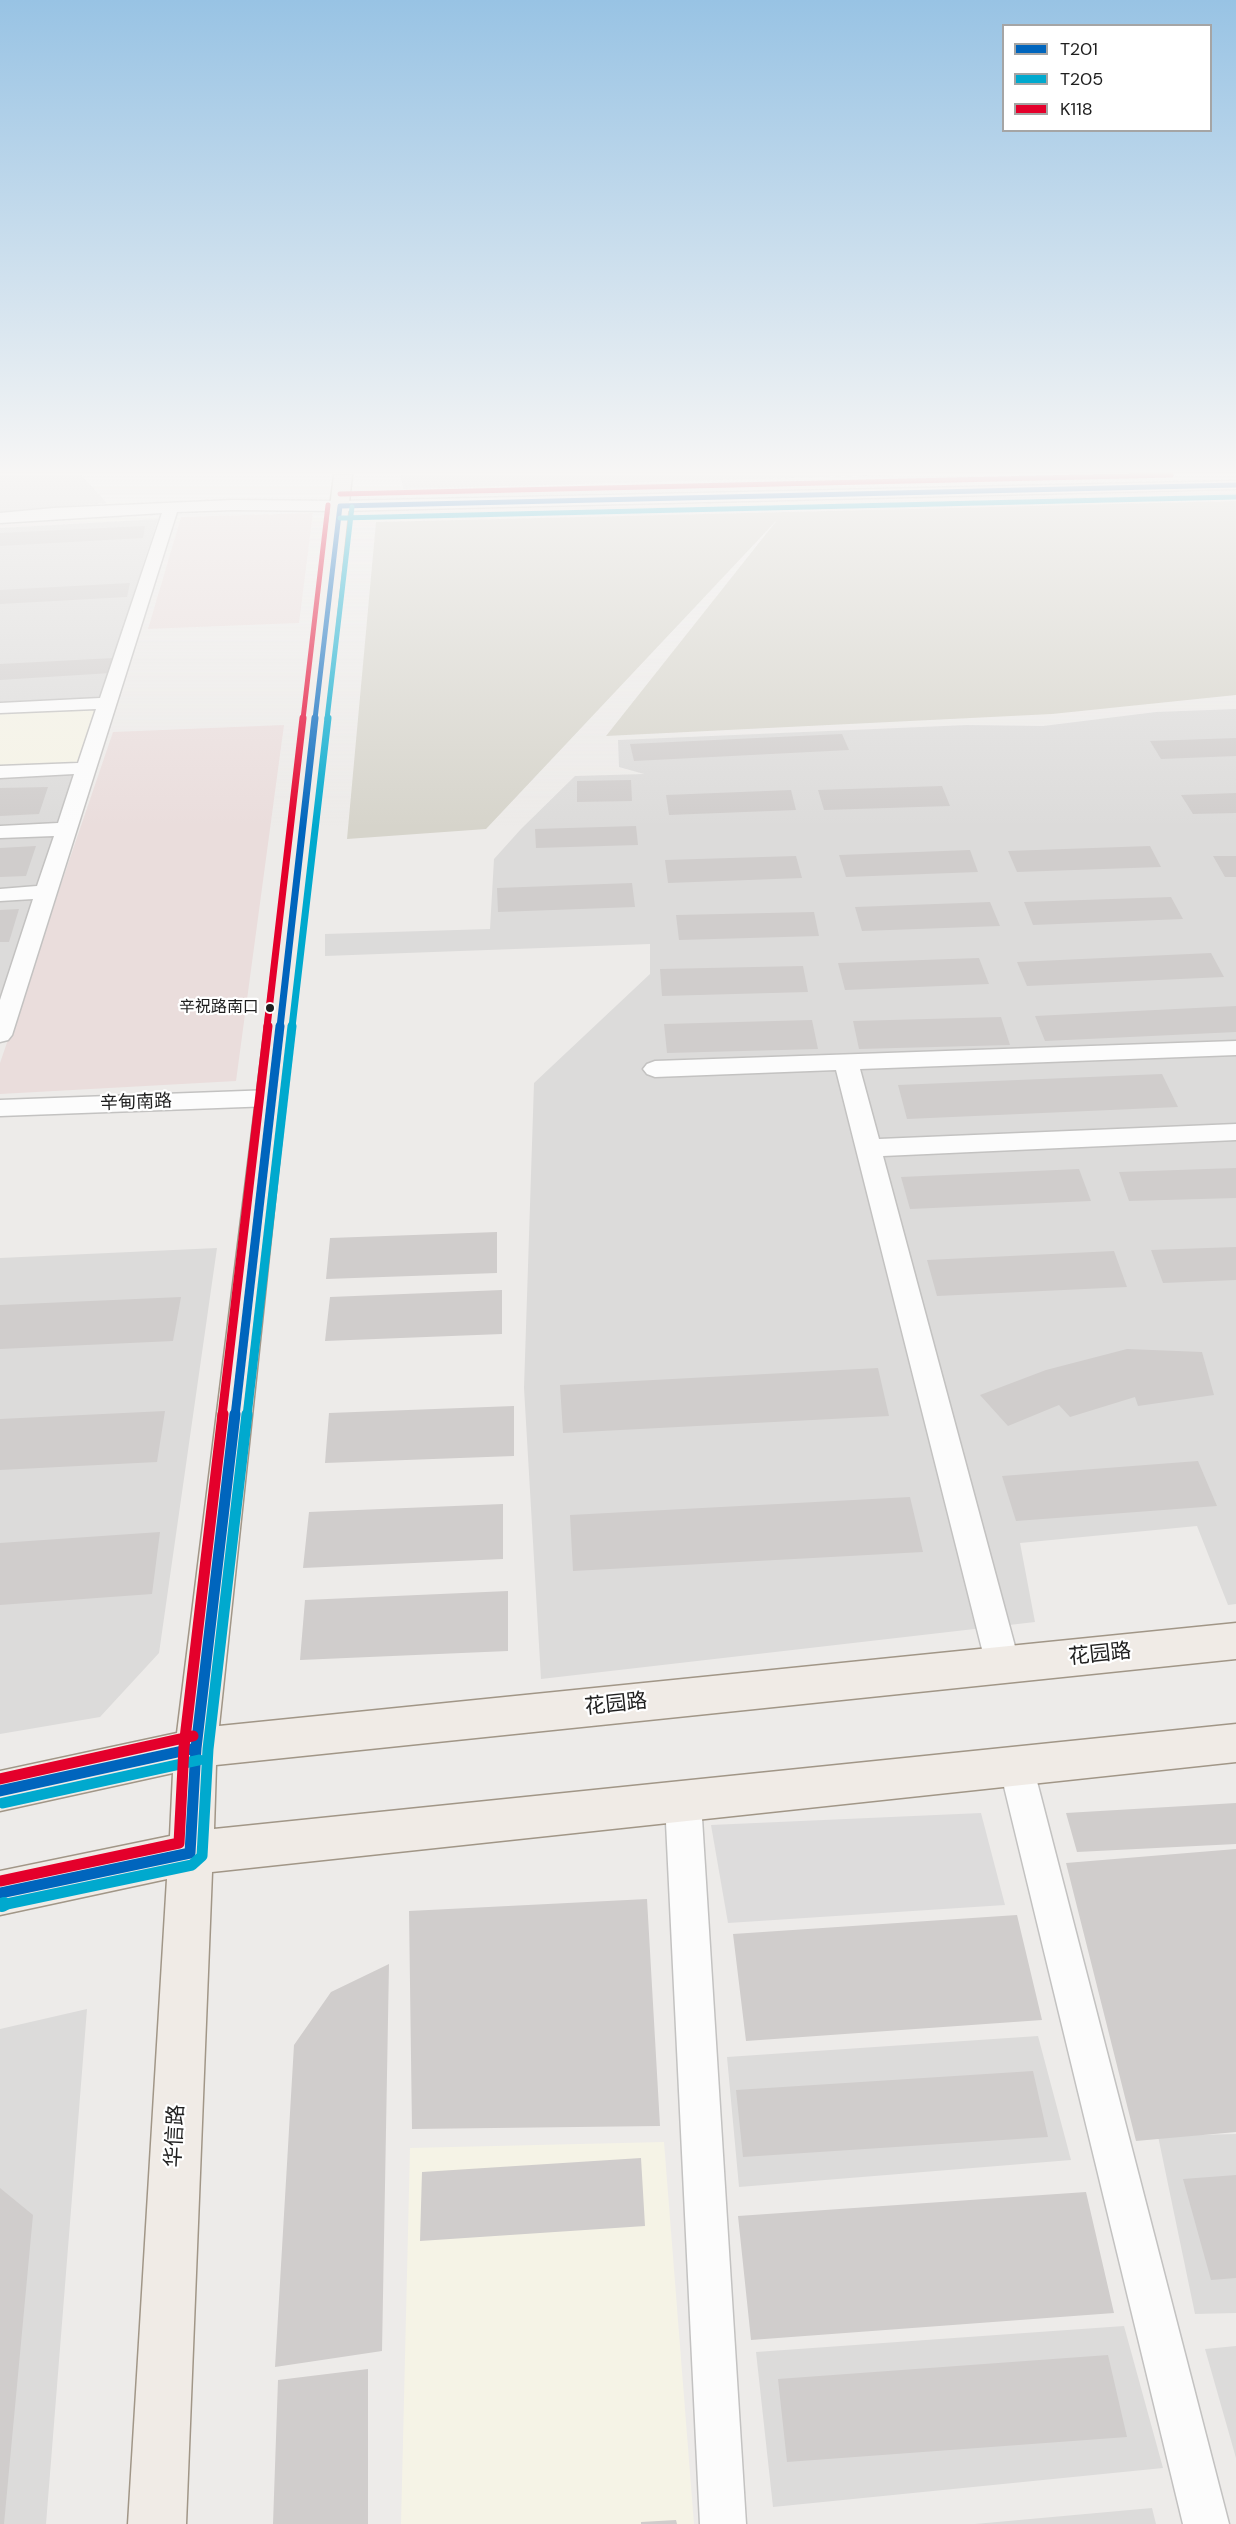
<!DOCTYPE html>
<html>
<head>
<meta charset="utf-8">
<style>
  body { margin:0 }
  #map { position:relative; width:1236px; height:2524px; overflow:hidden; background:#edebe9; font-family:"DM Sans",sans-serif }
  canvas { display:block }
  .legend { position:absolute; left:1002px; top:24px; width:210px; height:108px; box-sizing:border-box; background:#fff; border:2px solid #a5a5a5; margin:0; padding:8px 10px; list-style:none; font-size:18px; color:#1f1f1f }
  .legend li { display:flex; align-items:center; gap:12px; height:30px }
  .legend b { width:30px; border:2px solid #a5a5a5 }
</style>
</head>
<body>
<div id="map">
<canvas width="1236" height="2524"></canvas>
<ul class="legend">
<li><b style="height:8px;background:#0065bd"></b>T201</li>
<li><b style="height:8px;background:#00a9ce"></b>T205</li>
<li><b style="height:8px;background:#e4002b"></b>K118</li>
</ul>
</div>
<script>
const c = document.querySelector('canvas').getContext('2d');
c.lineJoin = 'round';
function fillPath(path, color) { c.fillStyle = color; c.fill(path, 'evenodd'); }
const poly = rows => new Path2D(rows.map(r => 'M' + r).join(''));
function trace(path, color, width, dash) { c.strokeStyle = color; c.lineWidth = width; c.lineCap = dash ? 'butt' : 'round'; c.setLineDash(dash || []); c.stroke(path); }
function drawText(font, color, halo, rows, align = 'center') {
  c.font = font + ' "DM Sans","Noto Sans SC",sans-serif'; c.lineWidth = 4.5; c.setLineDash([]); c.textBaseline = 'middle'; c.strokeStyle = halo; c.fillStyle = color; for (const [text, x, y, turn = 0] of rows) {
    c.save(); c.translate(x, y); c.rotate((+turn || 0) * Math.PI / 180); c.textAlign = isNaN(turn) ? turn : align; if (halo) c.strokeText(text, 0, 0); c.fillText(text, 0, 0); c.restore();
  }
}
fillPath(poly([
  [0,475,81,475,107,503,0,513],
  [401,475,895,475,403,489],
  [158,519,78,765,0,769,0,528],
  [1236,709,1236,1604,1228,1605,1197,1526,1020,1543,1035,1622,541,1679,524,1388,534,1083,650,974,650,944,325,956,325,934,490,929,494,859,521,829,575,776,644,774,619,767,618,740,967,725,1043,726,1156,712],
  [79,773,0,1007,0,776],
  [217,1248,159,1653,100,1717,0,1734,0,1258],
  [87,2009,46,2524,0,2524,0,2029],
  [1038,2036,1071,2160,739,2187,727,2057],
  [1236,2134,1236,2313,1195,2314,1158,2136],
  [1124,2326,1163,2468,773,2507,756,2352],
  [1236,2346,1236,2458,1205,2349],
  [1152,2508,1156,2524,975,2524]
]), '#dcdbda');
fillPath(poly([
  [313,513,299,623,148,629,181,517],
  [284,725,236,1081,0,1094,0,1063,113,732]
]), '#eadddc');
fillPath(poly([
  [96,709,78,765,0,769,0,712],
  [664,2142,694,2524,401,2524,410,2148]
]), '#f5f3e6');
fillPath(poly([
  [1236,501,1236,695,1052,714,606,736,777,520,486,829,347,839,376,522]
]), '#d6d4cb');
fillPath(poly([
  [981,1813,1005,1905,728,1923,711,1825]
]), '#dddcdc');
fillPath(poly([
  [145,526,143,538,0,546,0,533],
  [130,583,127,597,0,604,0,590],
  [114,658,111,673,0,680,0,664],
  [842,734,849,750,634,761,630,744],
  [1236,738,1236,756,1161,759,1150,741],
  [631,780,632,801,577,802,577,781],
  [942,786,950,806,824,810,818,790],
  [48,787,39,814,0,816,0,788],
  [791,790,796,810,669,815,666,795],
  [1236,793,1236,813,1193,814,1181,795],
  [636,826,638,845,536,848,535,829],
  [36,846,26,876,0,877,0,848],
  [1150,846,1161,867,1017,872,1008,851],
  [970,850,978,872,846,877,839,855],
  [796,856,802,878,668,883,665,860],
  [1213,856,1236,856,1236,877,1225,877],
  [632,883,635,907,498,912,497,888],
  [1171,897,1183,919,1033,925,1024,902],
  [990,902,1000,926,862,931,855,907],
  [19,909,9,942,0,942,0,910],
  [814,912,819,936,679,940,676,915],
  [1211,953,1224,977,1027,986,1017,962],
  [979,958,989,984,845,990,838,963],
  [803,966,808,992,662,996,660,969],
  [1236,1006,1236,1032,1045,1041,1035,1016],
  [1001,1017,1010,1045,859,1049,853,1021],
  [812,1020,818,1049,667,1053,664,1024],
  [1162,1074,1178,1107,907,1119,898,1085],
  [1236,1168,1236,1198,1129,1201,1119,1172],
  [1079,1169,1091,1201,910,1209,901,1177],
  [497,1232,497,1273,326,1279,330,1238],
  [1236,1247,1236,1280,1163,1283,1151,1250],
  [1114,1251,1127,1287,937,1296,927,1260],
  [502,1290,502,1334,325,1341,330,1297],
  [181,1297,173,1341,0,1349,0,1305],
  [1127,1349,1202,1352,1214,1395,1138,1406,1135,1397,1070,1417,1059,1405,1008,1426,980,1395,1046,1370],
  [878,1368,889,1416,563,1433,560,1385],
  [514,1406,514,1456,325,1463,329,1413],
  [165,1411,157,1462,0,1470,0,1419],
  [1198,1461,1217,1506,1016,1521,1002,1476],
  [910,1497,923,1552,573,1571,570,1515],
  [503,1504,503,1559,303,1568,309,1512],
  [160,1532,152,1594,0,1605,0,1543],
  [508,1591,508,1651,300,1660,305,1600],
  [1236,1803,1236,1844,1077,1852,1066,1813],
  [1236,1849,1236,2132,1136,2141,1066,1863],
  [647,1899,660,2126,412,2129,409,1911],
  [1017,1915,1042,2020,746,2041,733,1934],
  [389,1964,382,2351,275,2367,294,2045,331,1992],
  [1033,2071,1048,2137,743,2157,736,2090],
  [641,2158,645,2226,420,2241,422,2172],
  [1236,2175,1236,2278,1211,2280,1183,2179],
  [0,2188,33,2215,4,2524,0,2524],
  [1086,2192,1114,2313,751,2340,738,2216],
  [1108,2355,1127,2437,787,2462,778,2379],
  [368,2369,368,2524,273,2524,278,2380],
  [676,2520,677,2524,641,2524,641,2522]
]), '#d0cdcc');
const minor = poly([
  [1236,481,1236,489,340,511,233,510,177,512,12,1035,8,1040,0,1042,0,1000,33,899,0,901,0,889,37,886,54,836,0,838,0,826,58,823,74,774,0,778,0,766,78,763,96,709,0,713,0,703,100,698,162,513,0,523,0,513,54,508,233,500,340,501,1236,481],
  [1236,1041,1236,1055,860,1069,879,1139,1236,1124,1236,1140,883,1156,1020,1665,1015,1675,1003,1680,991,1675,986,1665,836,1070,655,1077,647,1074,643,1069,647,1064,655,1061,1236,1041],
  [272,1090,281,1092,284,1098,281,1104,272,1106,0,1116,0,1100,272,1090],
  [1016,1750,1028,1755,1033,1766,1229,2524,1183,2524,999,1766,1004,1755,1016,1750],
  [683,1785,696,1790,701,1802,746,2524,700,2524,665,1802,670,1790,683,1785]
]);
const major = poly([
  [334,475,352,475,219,1726,1236,1623,1236,1659,216,1765,214,1829,1236,1724,1236,1762,212,1872,186,2524,128,2524,167,1879,0,1915,0,1871,170,1836,173,1773,0,1811,0,1771,177,1733,334,475]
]);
trace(minor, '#c3c2c1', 3);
trace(major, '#a19687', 3);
fillPath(minor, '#fcfcfc');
fillPath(major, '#f0ebe6');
trace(poly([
  [340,506,1236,485],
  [315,719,340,506]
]), '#0065bd', 5);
trace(poly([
  [280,1027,315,718]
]), '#0065bd', 7);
trace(poly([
  [235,1416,280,1026]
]), '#0065bd', 9);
trace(poly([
  [0,1791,196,1748],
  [0,1893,190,1853,196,1748,235,1414]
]), '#0065bd', 11);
trace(poly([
  [340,518,1236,497],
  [327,719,352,507]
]), '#00a9ce', 5);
trace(poly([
  [292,1027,328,718]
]), '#00a9ce', 7);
trace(poly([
  [247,1416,292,1026]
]), '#00a9ce', 9);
trace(poly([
  [3,1803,199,1760],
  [2,1905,192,1865,202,1856,208,1749,247,1414]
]), '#00a9ce', 11);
trace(poly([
  [2,1905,4,1904]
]), '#00a9ce', 14);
trace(poly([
  [340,494,1171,475],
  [303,719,328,505]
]), '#e4002b', 5);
trace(poly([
  [267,1027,303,718]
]), '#e4002b', 7);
trace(poly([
  [222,1416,268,1026]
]), '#e4002b', 9);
trace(poly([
  [0,1779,193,1736],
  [0,1881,179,1843,184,1747,223,1414]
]), '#e4002b', 11);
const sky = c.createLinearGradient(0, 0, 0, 828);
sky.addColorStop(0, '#98c3e4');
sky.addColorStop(0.57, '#f7f6f5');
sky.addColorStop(1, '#f7f6f500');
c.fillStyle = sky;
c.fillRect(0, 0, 1236, 828);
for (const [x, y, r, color] of [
  [270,1008,5,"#1f1f1f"]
]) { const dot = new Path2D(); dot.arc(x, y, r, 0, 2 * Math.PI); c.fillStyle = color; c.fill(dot); trace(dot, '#fff', 2); }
drawText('16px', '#1f1f1f', '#fff', [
  ["辛祝路南口",259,1008]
], 'right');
drawText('18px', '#1f1f1f', '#fff', [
  ["辛甸南路",136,1103,-2]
]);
drawText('21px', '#1f1f1f', '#fff', [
  ["花园路",1100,1655,-6],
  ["花园路",616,1705,-6],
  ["华信路",176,2136,-87]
]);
</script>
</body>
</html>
